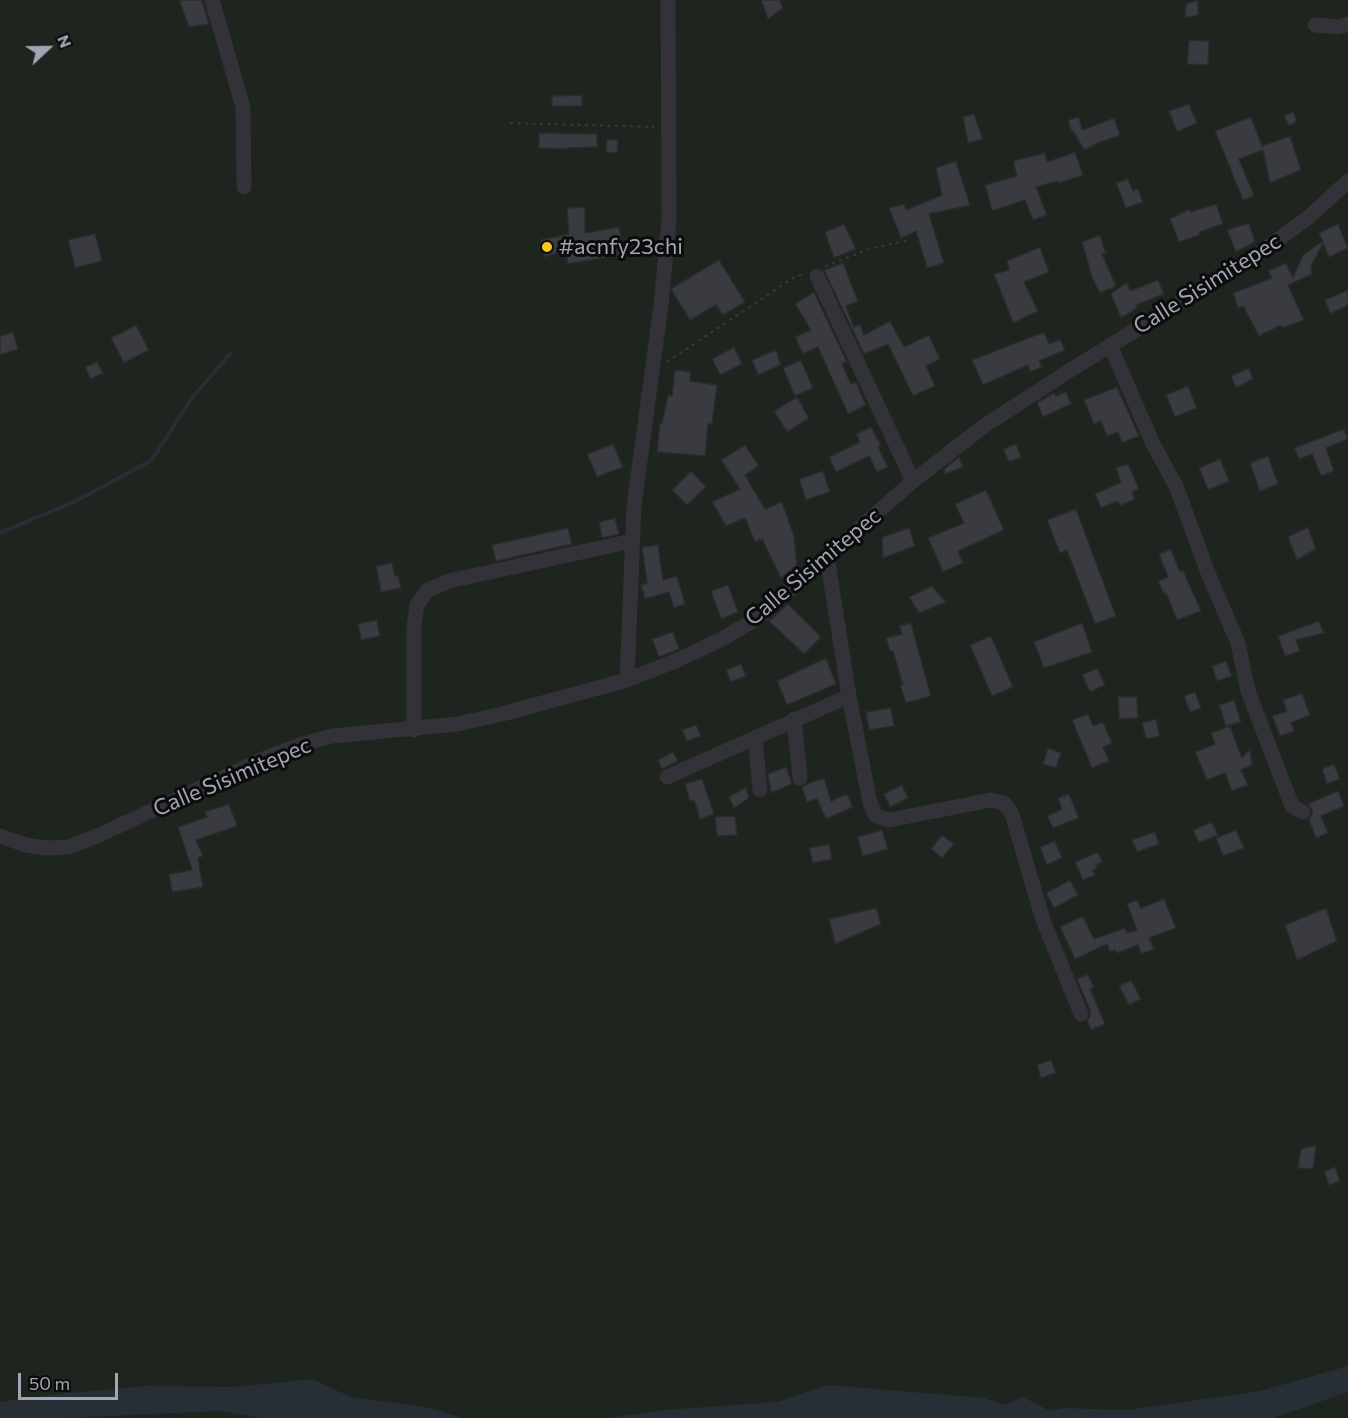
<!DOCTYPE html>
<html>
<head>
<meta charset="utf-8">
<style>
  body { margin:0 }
  #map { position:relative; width:1348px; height:1418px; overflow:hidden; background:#111112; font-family:Commissioner,sans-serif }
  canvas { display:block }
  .north { position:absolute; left:18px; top:18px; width:60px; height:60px; -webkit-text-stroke:4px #0c0c0d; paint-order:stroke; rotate:68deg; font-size:16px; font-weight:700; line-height:24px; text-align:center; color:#a1a5b4 }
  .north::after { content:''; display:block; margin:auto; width:21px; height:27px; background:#a1a5b4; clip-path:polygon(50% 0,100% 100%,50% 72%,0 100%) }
  .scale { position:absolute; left:18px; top:1373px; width:100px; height:27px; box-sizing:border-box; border:3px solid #a1a5b4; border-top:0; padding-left:8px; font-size:18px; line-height:21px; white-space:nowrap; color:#a1a5b4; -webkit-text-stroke:4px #0c0c0d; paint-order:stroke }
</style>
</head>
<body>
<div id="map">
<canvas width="1348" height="1418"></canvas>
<div class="north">N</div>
<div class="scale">50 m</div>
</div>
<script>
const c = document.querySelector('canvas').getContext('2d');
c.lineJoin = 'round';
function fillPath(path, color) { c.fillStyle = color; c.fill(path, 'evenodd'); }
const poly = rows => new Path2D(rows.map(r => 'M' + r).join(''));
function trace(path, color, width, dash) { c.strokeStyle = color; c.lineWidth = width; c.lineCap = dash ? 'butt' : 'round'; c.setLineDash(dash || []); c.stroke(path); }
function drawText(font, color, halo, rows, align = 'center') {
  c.font = font + ' Commissioner,sans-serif'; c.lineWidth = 6; c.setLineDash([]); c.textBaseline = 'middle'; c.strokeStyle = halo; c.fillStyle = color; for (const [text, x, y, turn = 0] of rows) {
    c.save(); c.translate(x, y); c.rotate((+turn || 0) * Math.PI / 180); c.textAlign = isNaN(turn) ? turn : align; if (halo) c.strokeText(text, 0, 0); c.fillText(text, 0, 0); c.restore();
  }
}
fillPath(poly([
  [0,0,1348,0,1348,1418,0,1418]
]), '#1d251e');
fillPath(poly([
  [1348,1366,1348,1392,1273,1418,608,1418,663,1410,777,1402,827,1385,984,1398,1004,1405,1023,1397,1050,1411,1063,1408,1127,1410,1260,1391],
  [312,1379,351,1397,425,1407,463,1418,261,1418,220,1411,65,1418,0,1418,0,1402,57,1394,147,1386,235,1387]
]), '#272e36');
trace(poly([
  [0,533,76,501,152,460,191,399,230,354]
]), '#272e36', 4);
const building = poly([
  [179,0,202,0,209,24,189,27,179,0],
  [761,0,780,0,783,8,768,19,761,0],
  [1198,0,1198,15,1185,18,1186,4,1198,0],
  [1189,40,1209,41,1208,65,1187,64,1189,40],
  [582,95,582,106,552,106,552,96,582,95],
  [1189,104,1197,123,1177,132,1169,111,1189,104],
  [1293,112,1297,121,1289,126,1284,116,1293,112],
  [974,114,983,139,968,143,963,117,974,114],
  [1079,117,1082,130,1114,118,1120,135,1102,142,1102,141,1084,150,1073,131,1071,131,1068,120,1079,117],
  [1251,117,1262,146,1290,136,1301,170,1270,183,1263,150,1239,159,1254,196,1243,200,1215,131,1251,117],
  [539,133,597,134,597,147,567,148,567,149,539,148,539,133],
  [607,139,618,140,617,153,606,152,607,139],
  [1075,152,1083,175,1059,183,1058,181,1036,187,1047,215,1033,220,1025,200,992,211,985,185,1017,176,1013,161,1045,153,1047,162,1075,152],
  [956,161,970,205,929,214,944,263,927,268,916,231,901,238,889,208,904,204,906,210,942,195,936,168,956,161],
  [1128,179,1133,191,1138,189,1143,202,1126,208,1116,183,1128,179],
  [1216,204,1223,224,1199,232,1200,235,1179,242,1170,219,1190,209,1191,212,1216,204],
  [585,207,585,233,619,227,624,254,568,264,565,250,545,257,540,240,569,234,567,208,585,207],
  [1249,223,1255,242,1236,252,1227,230,1249,223],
  [844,224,856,249,834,258,825,232,844,224],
  [1338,224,1348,248,1329,257,1323,243,1311,266,1312,274,1288,285,1304,320,1282,328,1281,325,1259,336,1243,306,1238,308,1233,293,1272,278,1268,271,1286,263,1293,278,1303,255,1323,241,1319,233,1338,224],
  [95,234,102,261,75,268,68,240,95,234],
  [1100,235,1106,253,1102,254,1116,286,1100,293,1092,277,1082,242,1100,235],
  [1040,247,1049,272,1024,282,1038,311,1013,323,994,274,1009,270,1007,261,1040,247],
  [719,260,745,302,723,315,716,305,690,320,672,291,672,288,719,260],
  [843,263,858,301,846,306,854,327,860,324,864,335,890,321,904,347,929,335,940,359,926,366,935,386,913,396,888,344,864,354,824,270,843,263],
  [1158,280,1164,294,1136,305,1137,308,1121,318,1111,294,1127,282,1130,291,1158,280],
  [1348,290,1348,305,1330,314,1325,300,1348,290],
  [814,292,847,362,842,364,851,384,856,382,866,405,848,414,818,347,803,354,795,337,811,330,795,304,814,292],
  [136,325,149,350,124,363,111,338,136,325],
  [13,332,18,349,0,355,0,336,13,332],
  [1044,332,1049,344,1060,339,1065,350,1039,361,1042,367,1030,372,1028,365,983,385,972,360,1044,332],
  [734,347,742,364,720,375,712,359,734,347],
  [776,350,781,365,758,375,752,360,776,350],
  [801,360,813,388,795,396,783,368,801,360],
  [97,362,103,373,91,379,85,367,97,362],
  [1249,368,1253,379,1236,388,1231,376,1249,368],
  [675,370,691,372,690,381,717,385,712,424,708,424,705,456,657,452,660,423,662,423,668,395,672,396,675,370],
  [1188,386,1197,408,1175,417,1166,395,1188,386],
  [1117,387,1139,436,1122,443,1118,432,1107,436,1101,421,1094,424,1084,400,1117,387],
  [1066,392,1071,404,1043,417,1037,403,1054,393,1056,396,1066,392],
  [797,397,809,418,787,432,774,411,797,397],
  [871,427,881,446,878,447,888,467,877,472,869,456,836,472,829,457,860,442,856,434,871,427],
  [1344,429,1348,439,1326,448,1334,471,1321,476,1312,454,1299,459,1294,448,1344,429],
  [613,444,623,467,597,477,587,454,613,444],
  [1016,444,1021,457,1009,462,1003,449,1016,444],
  [745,445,759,466,745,475,765,509,782,502,794,536,797,565,781,578,762,539,755,542,745,518,726,526,712,502,740,489,721,460,745,445],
  [1268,456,1278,484,1260,491,1250,463,1268,456],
  [959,457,963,467,945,474,944,469,959,457],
  [1220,459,1229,481,1208,490,1199,468,1220,459],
  [1128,464,1139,489,1132,492,1135,499,1120,506,1118,501,1101,508,1095,494,1121,482,1116,468,1128,464],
  [691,471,706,487,687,505,672,490,691,471],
  [823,471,830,492,806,500,799,479,823,471],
  [986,490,1004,530,958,551,963,563,943,572,928,538,964,523,955,504,986,490],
  [1076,509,1116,616,1095,624,1067,550,1060,553,1047,520,1076,509],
  [615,518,619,534,602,538,599,522,615,518],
  [1308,527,1316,549,1297,560,1288,537,1308,527],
  [568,528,572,544,496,561,492,545,568,528],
  [909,528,915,546,883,558,882,537,909,528],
  [658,545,663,580,677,576,685,604,674,608,669,592,645,599,641,585,647,583,642,547,658,545],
  [1171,549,1180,572,1183,570,1201,611,1177,620,1166,593,1164,594,1158,581,1168,577,1159,554,1171,549],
  [392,563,395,576,398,575,401,588,381,592,376,566,392,563],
  [728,585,738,612,721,619,711,591,728,585],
  [932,586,946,602,919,613,909,597,932,586],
  [788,604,821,637,804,654,769,621,788,604],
  [377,620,380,636,361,640,358,624,377,620],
  [1319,621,1324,633,1296,640,1300,651,1285,656,1278,636,1319,621],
  [911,623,931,696,906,703,900,685,903,685,893,651,890,651,886,638,902,634,899,626,911,623],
  [1082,623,1092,652,1044,668,1034,642,1082,623],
  [673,632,679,649,659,657,652,639,673,632],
  [991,636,1013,687,992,696,970,645,991,636],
  [826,658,836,684,787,705,777,681,826,658],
  [1226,661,1232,676,1217,681,1212,666,1226,661],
  [741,664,746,676,731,682,726,670,741,664],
  [1097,668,1105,685,1090,692,1082,675,1097,668],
  [1195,692,1201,708,1190,712,1184,696,1195,692],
  [1302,693,1310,715,1291,723,1294,731,1280,736,1272,716,1287,711,1283,700,1302,693],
  [1118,697,1137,697,1138,718,1119,719,1118,697],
  [1234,700,1241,722,1226,726,1219,705,1234,700],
  [891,708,894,726,869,730,866,712,891,708],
  [1088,714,1093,726,1103,722,1112,743,1103,747,1109,761,1092,768,1072,720,1088,714],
  [1156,719,1160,736,1146,739,1142,723,1156,719],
  [696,725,701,736,687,741,682,730,696,725],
  [1230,726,1242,758,1250,749,1252,765,1241,770,1248,785,1232,791,1225,773,1207,780,1195,752,1215,744,1211,733,1230,726],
  [1048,748,1061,753,1056,768,1043,764,1048,748],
  [673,752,678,761,662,769,658,760,673,752],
  [1334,764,1340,779,1327,784,1322,769,1334,764],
  [786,767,792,784,771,793,768,774,786,767],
  [824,778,831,801,847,794,853,807,826,819,817,799,807,802,802,787,809,783,824,778],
  [702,779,714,814,700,819,694,800,690,801,685,784,702,779],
  [902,785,908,798,890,807,884,794,902,785],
  [746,787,749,798,734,808,729,797,746,787],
  [1338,791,1344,806,1321,816,1328,833,1316,838,1309,820,1313,811,1308,804,1338,791],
  [1069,794,1079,818,1053,828,1047,816,1062,809,1058,798,1069,794],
  [229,804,237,826,196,840,203,856,198,858,203,887,172,892,169,874,192,870,178,827,207,817,205,812,229,804],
  [735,816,737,835,717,836,715,817,735,816],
  [1212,822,1218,835,1199,843,1193,830,1212,822],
  [882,830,888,849,863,856,857,837,882,830],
  [1236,830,1244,848,1223,856,1216,838,1236,830],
  [1155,832,1159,844,1137,852,1132,840,1155,832],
  [942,835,954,844,942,858,931,849,942,835],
  [1055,841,1062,858,1047,865,1040,847,1055,841],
  [829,844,832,859,813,863,809,848,829,844],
  [1098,852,1102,862,1096,865,1097,868,1093,870,1095,875,1083,880,1075,862,1098,852],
  [1070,880,1078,895,1054,908,1046,893,1070,880],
  [1164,899,1176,928,1149,938,1154,949,1141,954,1138,945,1117,953,1115,950,1110,952,1107,944,1075,959,1060,927,1083,916,1094,939,1125,928,1127,933,1137,930,1127,904,1137,900,1141,908,1164,899],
  [876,908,881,924,835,944,829,919,876,908],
  [1326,908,1337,941,1297,960,1285,925,1326,908],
  [1088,974,1094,988,1090,989,1105,1024,1091,1030,1087,1021,1090,1016,1090,1010,1077,979,1088,974],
  [1131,980,1141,999,1129,1005,1119,986,1131,980],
  [1051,1060,1056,1073,1041,1078,1037,1065,1051,1060],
  [1316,1145,1313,1169,1298,1168,1301,1149,1316,1145],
  [1335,1167,1340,1181,1329,1185,1324,1172,1335,1167]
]);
fillPath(building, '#3a3b40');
trace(building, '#2b2b2f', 1.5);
trace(poly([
  [510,123,654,127],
  [825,266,872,248,910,240],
  [667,362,793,278,803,274]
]), '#38393f', 2, [3, 4.5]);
trace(poly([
  [212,0,243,107,244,187],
  [1315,25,1339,27,1348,24],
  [817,276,913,481],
  [1110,345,1153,444,1176,486,1208,573,1238,643,1248,691,1292,806,1303,812],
  [827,557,849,696,870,803,876,816,889,820,991,800,1004,803,1012,814,1043,920,1081,1014],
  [627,680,634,506,661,305,669,220,668,0],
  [794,719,800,778],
  [414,730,414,626,417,605,428,590,449,581,632,541],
  [755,738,760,790],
  [667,777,849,696],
  [0,836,26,845,46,848,69,847,97,836,261,760,302,744,332,736,458,724,502,714,627,680,678,660,724,638,760,616,913,481,984,426,1069,371,1254,257,1309,217,1348,181]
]), '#323238', 15);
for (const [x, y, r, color] of [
  [547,247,6,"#f9c622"]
]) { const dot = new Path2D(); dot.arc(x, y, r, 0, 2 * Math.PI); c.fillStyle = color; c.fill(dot); trace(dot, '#0c0c0d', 2); }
drawText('22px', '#a1a5b4', '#0c0c0d', [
  ["#acnfy23chi",559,247]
], 'left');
drawText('22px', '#a1a5b4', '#0c0c0d', [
  ["Calle Sisimitepec",1207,284,-32],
  ["Calle Sisimitepec",813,567,-40],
  ["Calle Sisimitepec",232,777,-23]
]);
</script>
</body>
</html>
